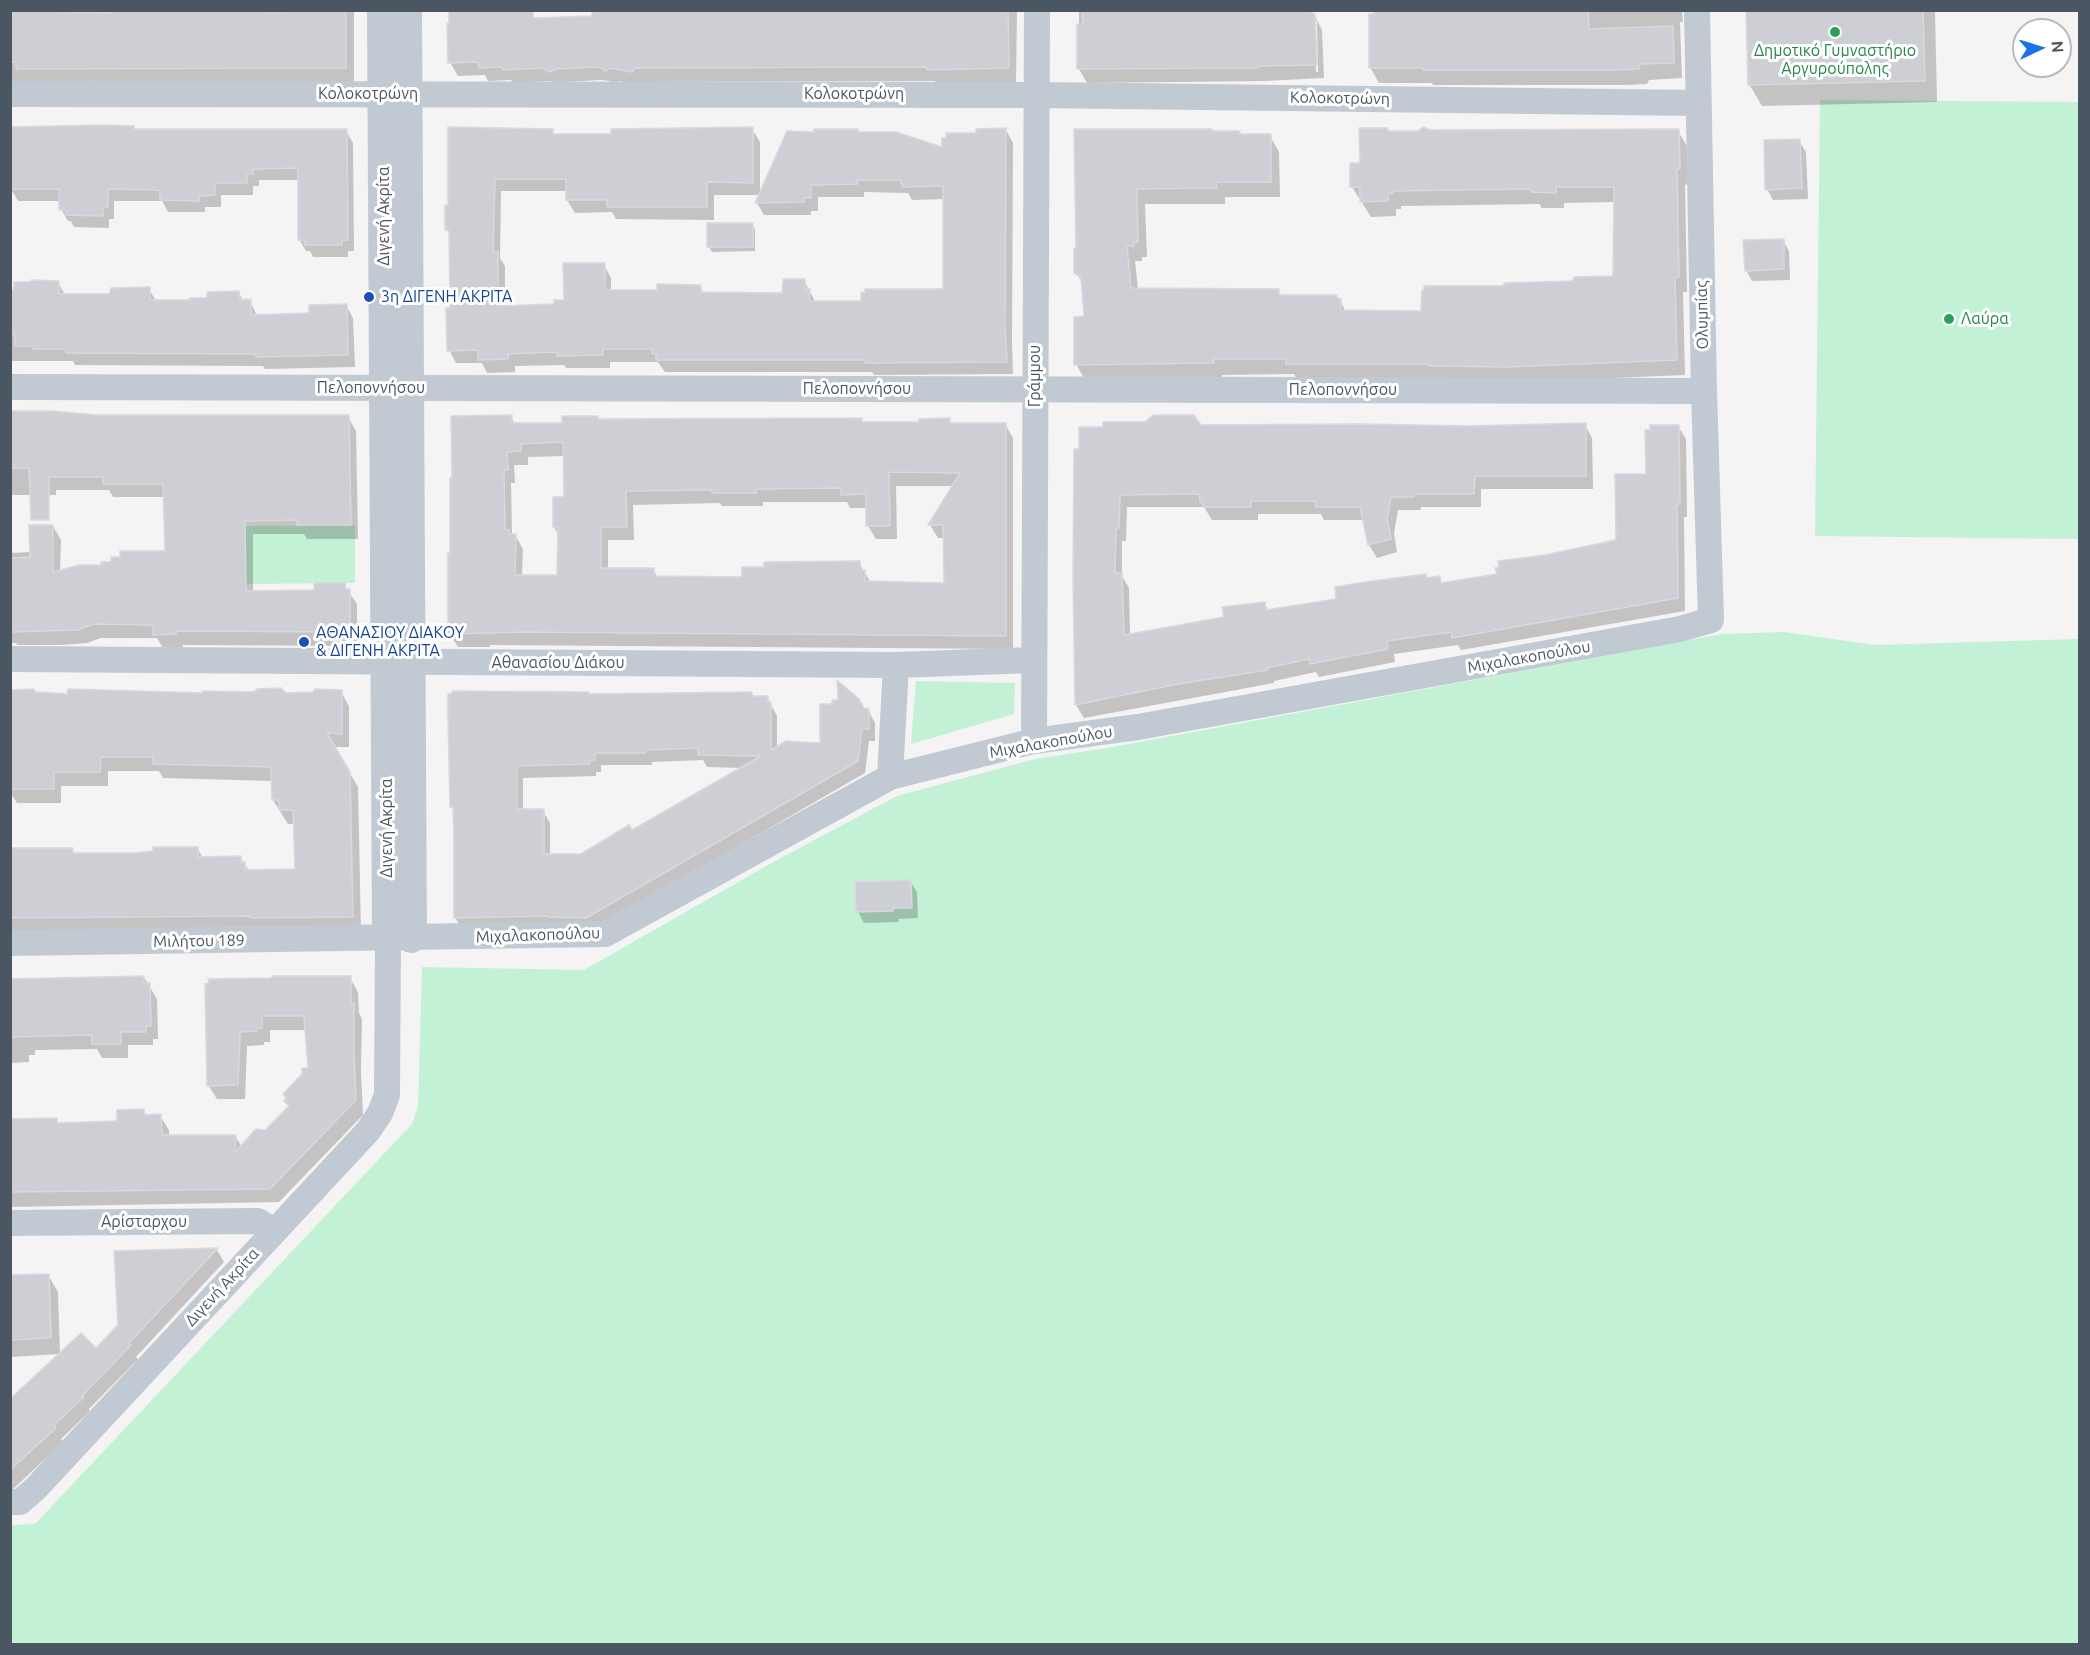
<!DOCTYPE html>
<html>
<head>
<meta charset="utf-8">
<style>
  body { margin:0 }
  #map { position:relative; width:2090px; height:1655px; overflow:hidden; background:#f5f3f3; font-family:Ubuntu,sans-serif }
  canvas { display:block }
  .frame { position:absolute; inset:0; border:12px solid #4a5661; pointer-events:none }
  .north { position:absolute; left:2012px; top:18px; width:60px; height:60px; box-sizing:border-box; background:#fff; border:2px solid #b7bbc0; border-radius:50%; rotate:86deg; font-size:16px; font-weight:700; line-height:24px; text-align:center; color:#4a5661 }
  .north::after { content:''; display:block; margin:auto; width:21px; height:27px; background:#1a73e8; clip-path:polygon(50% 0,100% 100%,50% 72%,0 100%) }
</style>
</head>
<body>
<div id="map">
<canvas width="2090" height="1655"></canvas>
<div class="frame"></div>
<div class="north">N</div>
</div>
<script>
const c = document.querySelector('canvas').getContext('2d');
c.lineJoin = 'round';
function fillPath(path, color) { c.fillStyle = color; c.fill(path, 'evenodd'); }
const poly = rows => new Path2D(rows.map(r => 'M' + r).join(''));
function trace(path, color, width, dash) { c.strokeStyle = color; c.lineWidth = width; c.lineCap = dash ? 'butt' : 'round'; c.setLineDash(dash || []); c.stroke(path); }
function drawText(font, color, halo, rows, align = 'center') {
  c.font = font + ' Ubuntu,sans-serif'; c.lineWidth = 6; c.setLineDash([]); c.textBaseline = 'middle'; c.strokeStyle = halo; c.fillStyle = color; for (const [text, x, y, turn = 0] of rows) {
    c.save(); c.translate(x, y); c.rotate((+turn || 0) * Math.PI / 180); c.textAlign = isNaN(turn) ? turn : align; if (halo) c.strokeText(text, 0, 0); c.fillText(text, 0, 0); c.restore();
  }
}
fillPath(poly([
  [1820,100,2079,102,2079,539,1815,536],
  [355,525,355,583,246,584,246,526],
  [1784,632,1875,645,2079,639,2079,1644,11,1644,10,1525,35,1524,412,1124,418,1106,422,967,584,970,777,860,897,796,1035,759,1107,748,1722,634],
  [916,681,1015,683,1014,714,911,744]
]), '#c3f1d5');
fillPath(poly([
  [10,10,57,10,59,15,267,14,309,13,309,10,354,10,354,83,10,82],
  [594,10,1017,10,1016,82,936,84,935,81,643,82,640,85,618,81,615,84,610,81,601,80,563,82,559,85,551,81,513,83,511,80,488,81,485,75,458,76,450,62,528,20,594,18],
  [1079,10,1312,10,1322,30,1324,78,1265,81,1087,83,1079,69],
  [1314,21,1317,21,1318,72,1316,72],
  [1375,10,1682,10,1683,22,1680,22,1682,78,1649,80,1647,84,1627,85,1433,85,1432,83,1379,83,1370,67],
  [1748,10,1935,10,1937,102,1762,106,1749,84],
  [752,129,760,142,760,195,714,195,714,220,616,219,612,212,575,213,567,200,567,191,501,191,500,258,505,266,505,307,556,306,565,301,604,265,611,278,611,291,659,291,700,286,704,294,784,295,804,281,816,303,862,303,944,291,945,199,912,200,908,193,864,192,864,197,818,197,818,211,811,211,811,215,764,215,757,203,859,134,943,149,977,135,1006,130,1013,143,1012,342,1013,374,874,375,872,372,665,372,658,362,610,362,610,368,566,368,564,365,515,366,515,372,487,373,482,363,456,363,449,350,451,309,451,237,447,230,447,206,552,131,555,136,612,135],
  [1387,129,1389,133,1678,131,1687,146,1688,184,1685,185,1687,292,1683,292,1685,375,1519,382,1297,380,1294,374,1222,375,1222,378,1085,380,1076,364,1085,318,1083,285,1076,272,1078,248,1076,131,1239,132,1241,136,1270,136,1279,152,1280,197,1225,197,1225,204,1145,204,1147,257,1142,257,1142,261,1135,261,1138,289,1278,290,1282,297,1340,300,1346,312,1423,312,1506,288,1575,283,1614,277,1615,202,1564,203,1564,208,1541,208,1540,204,1401,206,1401,209,1396,209,1396,216,1371,217,1352,187,1362,164],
  [134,130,346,131,353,143,354,251,348,251,348,257,313,257,310,251,306,251,299,239,299,180,259,180,259,186,253,186,253,195,221,195,221,207,205,207,205,212,168,212,162,201,114,201,114,219,109,219,109,228,74,227,71,221,68,221,61,209,60,201,18,201,11,189],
  [1799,141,1806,152,1808,199,1773,200,1767,189],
  [752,224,755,229,755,251,712,252,709,247],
  [1783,240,1789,251,1790,280,1752,281,1746,270],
  [58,282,65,295,108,295,149,289,156,301,209,299,239,293,243,301,250,301,257,316,310,315,346,305,353,318,355,367,265,369,263,366,75,365,73,361,10,361,10,296],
  [10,413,98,417,348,417,356,431,358,539,307,539,304,534,253,534,253,592,316,591,344,585,357,604,357,646,183,645,183,648,163,648,157,638,101,638,87,643,62,645,17,645,16,643,10,643,10,553,31,552,53,526,61,540,60,572,103,566,167,553,165,497,113,497,109,490,56,490,56,495,10,495],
  [511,417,515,424,564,424,599,421,861,420,864,424,920,423,949,420,952,424,1005,424,1013,438,1013,649,490,645,490,647,458,647,450,634,452,555],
  [565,456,565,498,554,527,559,535,559,577,522,577,523,549,515,535,512,535,511,483,515,483,514,465,528,465,528,457],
  [896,486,954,486,930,525,938,538,945,538,945,584,871,583,859,563,744,579,658,578,653,569,608,570,608,540,634,540,633,505,720,503,722,506,763,506,763,502,847,502,850,508,867,508,868,526,876,539,897,539],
  [1585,425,1592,438,1593,489,1481,489,1481,507,1421,507,1421,510,1398,510,1394,533,1397,552,1377,558,1369,545,1364,520,1324,520,1321,514,1258,514,1258,520,1212,520,1204,507,1127,507,1126,541,1122,541,1122,576,1129,588,1130,636,1226,618,1264,603,1269,611,1338,600,1425,575,1427,580,1439,578,1443,585,1498,575,1545,556,1618,542,1647,476,1678,426,1686,439,1687,517,1684,517,1685,611,1461,650,1458,645,1394,654,1395,662,1319,677,1316,672,1274,681,1274,683,1084,718,1076,705,1074,577,1076,451,1200,426,1470,427],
  [341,692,349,706,349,747,334,747,358,787,361,931,10,933,10,850,72,849,75,855,135,854,197,848,203,858,240,857,249,871,296,871,295,824,288,824,273,800,273,781,163,778,159,771,108,771,108,786,61,786,61,803,17,803,10,792,10,693,69,695,285,695],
  [751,694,753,697,767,697,777,716,777,748,821,744,863,709,868,710,875,723,875,741,869,741,865,773,593,930,462,930,455,917,454,812,452,807,589,695],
  [703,760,707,767,743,768,631,832,582,855,550,856,550,823,543,811,523,811,523,778,596,776,596,772,601,772,601,765,652,765,652,762],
  [910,881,917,892,918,918,898,919,899,922,864,923,858,912],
  [144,977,157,999,158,1039,153,1039,153,1045,128,1045,128,1058,102,1058,97,1049,35,1050,35,1055,29,1055,29,1062,10,1063,10,978,20,978,22,980],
  [350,978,358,992,359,1013,362,1019,361,1071,363,1115,279,1202,10,1207,10,1121,56,1120,58,1124,119,1123,143,1111,147,1116,160,1116,169,1130,169,1137,235,1136,242,1147,266,1131,289,1107,285,1101,310,1069,307,1030,270,1030,270,1042,264,1042,264,1045,247,1046,245,1099,217,1099,208,1085,206,985],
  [217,1250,224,1262,136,1357,138,1359,89,1409,90,1411,61,1439,63,1442,10,1492,10,1401,60,1354,10,1357,10,1277,48,1275,58,1292,60,1354,96,1350,119,1326,116,1253]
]), '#0003');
const building = poly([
  [10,10,111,13,111,10,267,10,267,12,346,10,346,68,16,69,16,62,10,62,10,10],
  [449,10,533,10,533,18,592,16,592,10,1008,10,1009,68,927,70,927,67,635,68,632,72,610,68,606,71,601,68,592,67,555,69,550,72,542,68,503,70,503,67,479,68,478,62,448,63,447,23,449,23,449,10],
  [1082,10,1312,10,1312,14,1315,14,1317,65,1258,66,1258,68,1077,69,1077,24,1083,24,1082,10],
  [1374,10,1588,10,1589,29,1673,26,1674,63,1640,64,1639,69,1618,70,1423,70,1423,68,1369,68,1369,14,1374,14,1374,10],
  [1746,10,1923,10,1925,81,1748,85,1746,10],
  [104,125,134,126,134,129,347,129,348,240,342,240,342,245,305,245,304,240,298,240,298,168,253,169,253,174,247,174,247,183,215,183,215,195,199,196,199,201,160,200,160,191,156,190,108,189,108,207,103,207,103,216,66,215,66,210,59,210,59,189,10,189,10,127,104,125],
  [448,127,553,129,553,134,611,134,611,129,753,127,753,183,707,182,707,207,607,207,607,200,566,200,566,179,495,179,493,252,498,252,498,306,554,304,554,300,564,300,563,263,605,263,605,290,657,290,657,284,701,285,701,292,782,293,783,279,805,279,805,289,810,289,809,301,861,301,861,292,865,293,865,289,943,289,943,186,903,187,900,180,857,180,858,184,811,185,811,198,804,198,804,202,755,203,787,131,814,132,814,129,858,129,858,132,896,132,942,147,942,138,946,138,946,133,976,133,976,129,1006,128,1005,328,1007,362,865,363,865,360,656,360,656,354,652,354,653,349,603,349,603,355,557,356,557,352,508,354,508,359,478,360,478,350,447,351,446,308,450,308,449,230,445,230,445,205,448,205,448,127],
  [1423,127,1430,130,1679,129,1680,169,1677,169,1679,277,1675,277,1677,360,1509,367,1429,366,1429,364,1286,364,1286,359,1214,359,1214,363,1074,365,1074,317,1084,316,1081,277,1074,273,1074,249,1076,248,1074,129,1212,129,1212,131,1240,131,1239,134,1271,134,1271,182,1216,182,1217,188,1137,189,1138,242,1134,242,1134,246,1127,246,1131,288,1279,289,1279,294,1282,295,1337,295,1337,298,1341,299,1341,310,1421,311,1422,290,1424,290,1424,286,1504,286,1504,283,1573,281,1574,277,1613,276,1614,187,1556,187,1556,193,1531,192,1531,189,1393,191,1393,193,1388,194,1388,201,1360,202,1360,187,1350,187,1350,163,1360,163,1359,128,1388,128,1388,131,1418,131,1423,127],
  [1800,139,1802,188,1765,190,1764,140,1800,139],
  [707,223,753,223,753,247,707,247,707,223],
  [1784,239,1784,269,1745,271,1743,240,1784,239],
  [31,280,59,281,59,294,108,294,110,293,111,288,150,287,150,300,190,300,190,298,207,298,207,292,239,291,240,300,251,299,251,315,309,313,309,305,347,304,348,355,256,357,256,354,66,353,66,349,33,349,32,346,15,346,15,334,10,334,10,290,14,290,14,282,31,282,31,280],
  [10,411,51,411,98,415,349,415,351,525,297,525,297,520,245,521,245,525,246,591,314,590,314,583,345,583,346,589,350,589,350,632,176,631,176,634,153,635,153,625,93,624,78,630,10,632,10,558,30,557,29,525,53,525,53,572,80,565,101,565,101,562,111,562,111,557,120,557,120,551,165,551,163,484,103,484,103,477,49,477,49,520,31,520,29,468,10,468,10,411],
  [512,415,512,423,562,423,562,416,598,416,598,419,862,418,862,422,919,422,919,419,950,418,950,423,1006,423,1006,636,524,632,448,634,448,553,450,554,450,478,452,478,451,416,512,415],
  [563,442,564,497,553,497,553,527,558,527,557,575,515,575,516,534,509,534,509,530,505,530,504,470,508,470,507,452,521,451,521,444,563,442],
  [889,472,960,473,928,525,943,525,944,583,865,581,865,570,860,570,860,561,764,562,764,567,742,567,742,577,654,576,654,568,601,568,601,527,627,527,626,491,712,490,712,493,756,493,756,489,841,488,841,495,866,494,866,526,890,526,889,472],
  [1153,415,1194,415,1201,425,1360,424,1470,426,1586,423,1586,476,1475,476,1474,494,1415,494,1414,497,1391,497,1387,519,1391,539,1368,545,1360,507,1315,507,1315,501,1251,501,1251,507,1203,507,1203,502,1200,502,1199,494,1120,495,1119,528,1116,528,1115,573,1122,573,1124,635,1224,617,1222,607,1265,602,1266,610,1336,599,1335,587,1365,582,1426,574,1426,578,1440,576,1441,583,1497,574,1495,568,1499,567,1498,561,1545,555,1616,540,1615,474,1646,474,1645,430,1650,430,1650,425,1679,425,1680,504,1677,504,1678,598,1452,638,1451,632,1387,641,1388,649,1310,664,1309,659,1267,668,1268,670,1178,684,1075,705,1073,577,1074,449,1079,449,1079,427,1103,427,1103,422,1145,422,1153,415],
  [837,680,859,699,864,708,869,709,869,729,862,729,858,761,586,918,547,917,547,916,454,918,454,838,453,807,450,807,448,718,448,694,452,694,452,691,589,692,589,694,752,692,752,696,768,696,768,702,771,702,771,750,786,741,820,743,820,704,832,704,832,700,838,700,837,680],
  [698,748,698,755,761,756,632,830,629,825,581,854,544,854,544,809,517,809,517,766,590,764,590,760,595,760,595,753,645,753,645,750,698,748],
  [281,688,286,693,313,692,315,689,342,690,342,734,327,733,350,772,353,917,250,918,250,916,11,918,10,848,73,848,73,853,135,853,153,851,153,847,198,847,198,857,241,856,241,862,245,862,245,870,295,869,293,810,279,810,279,800,272,800,271,767,153,764,153,757,101,757,100,772,54,772,54,789,10,789,10,690,33,689,36,692,67,694,68,689,203,693,203,691,254,692,257,689,281,688],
  [911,880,912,908,893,908,893,911,856,912,855,882,911,880],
  [144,976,144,983,150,983,151,1026,146,1026,146,1032,121,1032,121,1044,92,1044,92,1035,10,1037,10,979,144,976],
  [272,976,351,976,351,1004,354,1003,354,1055,356,1100,270,1189,10,1192,10,1119,57,1118,57,1123,117,1121,117,1110,144,1109,144,1115,161,1114,162,1135,236,1135,235,1152,256,1129,265,1130,289,1106,284,1101,286,1098,283,1094,302,1074,302,1068,308,1068,304,1016,262,1016,262,1028,257,1028,257,1031,240,1032,238,1085,207,1086,205,984,209,983,208,979,272,978,272,976],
  [218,1248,129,1343,131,1345,82,1396,84,1397,54,1425,56,1428,10,1470,10,1399,81,1333,96,1348,118,1325,114,1251,218,1248],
  [49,1274,51,1338,10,1340,10,1275,49,1274]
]);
fillPath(building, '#cdcfd5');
trace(building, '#d7d9de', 1.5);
trace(poly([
  [10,94,1036,95,1698,103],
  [10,387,1704,391],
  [10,659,896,665,1033,660],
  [1034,741,1037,10],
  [890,777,896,665],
  [10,943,605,934,890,777,1034,741,1138,727,1680,629,1711,620,1704,391,1697,10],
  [10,1223,258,1221,274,1231],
  [10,1502,20,1502,35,1489,368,1131,380,1113,387,1095,388,938]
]), '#c1cad2', 26);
trace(poly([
  [383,10,388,938],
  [406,10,411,937]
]), '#c1cad2', 32);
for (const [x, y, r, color] of [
  [1835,32,6,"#2e9e5b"],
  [369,297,6,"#1a4fb4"],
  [1949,319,6,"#2e9e5b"],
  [304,642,6,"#1a4fb4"]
]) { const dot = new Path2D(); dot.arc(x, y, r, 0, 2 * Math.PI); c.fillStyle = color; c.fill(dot); trace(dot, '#fff', 2); }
drawText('16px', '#27864d', '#fff', [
  ["Δημοτικό Γυμναστήριο",1835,51],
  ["Αργυρούπολης",1835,69],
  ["Λαύρα",1961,319,"left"]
]);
drawText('16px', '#4a5661', '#fff', [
  ["Κολοκοτρώνη",368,94],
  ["Κολοκοτρώνη",854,94],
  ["Κολοκοτρώνη",1340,98,1],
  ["Διγενή Ακρίτα",384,216,-90],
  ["Ολυμπίας",1702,315,-91],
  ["Γράμμου",1035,376,-90],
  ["Πελοποννήσου",371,388],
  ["Πελοποννήσου",857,389],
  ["Πελοποννήσου",1343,390],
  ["Μιχαλακοπούλου",1529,657,-10],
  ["Αθανασίου Διάκου",558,663],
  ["Μιχαλακοπούλου",1051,742,-10],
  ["Διγενή Ακρίτα",387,828,-90],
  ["Μιχαλακοπούλου",538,935,-2],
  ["Μιλήτου 189",199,941,-1],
  ["Αρίσταρχου",144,1222],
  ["Διγενή Ακρίτα",222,1287,-47]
]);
drawText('16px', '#164399', '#fff', [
  ["3η ΔΙΓΕΝΗ ΑΚΡΙΤΑ",381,297],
  ["ΑΘΑΝΑΣΙΟΥ ΔΙΑΚΟΥ",316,633],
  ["& ΔΙΓΕΝΗ ΑΚΡΙΤΑ",316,651]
], 'left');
</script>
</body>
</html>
